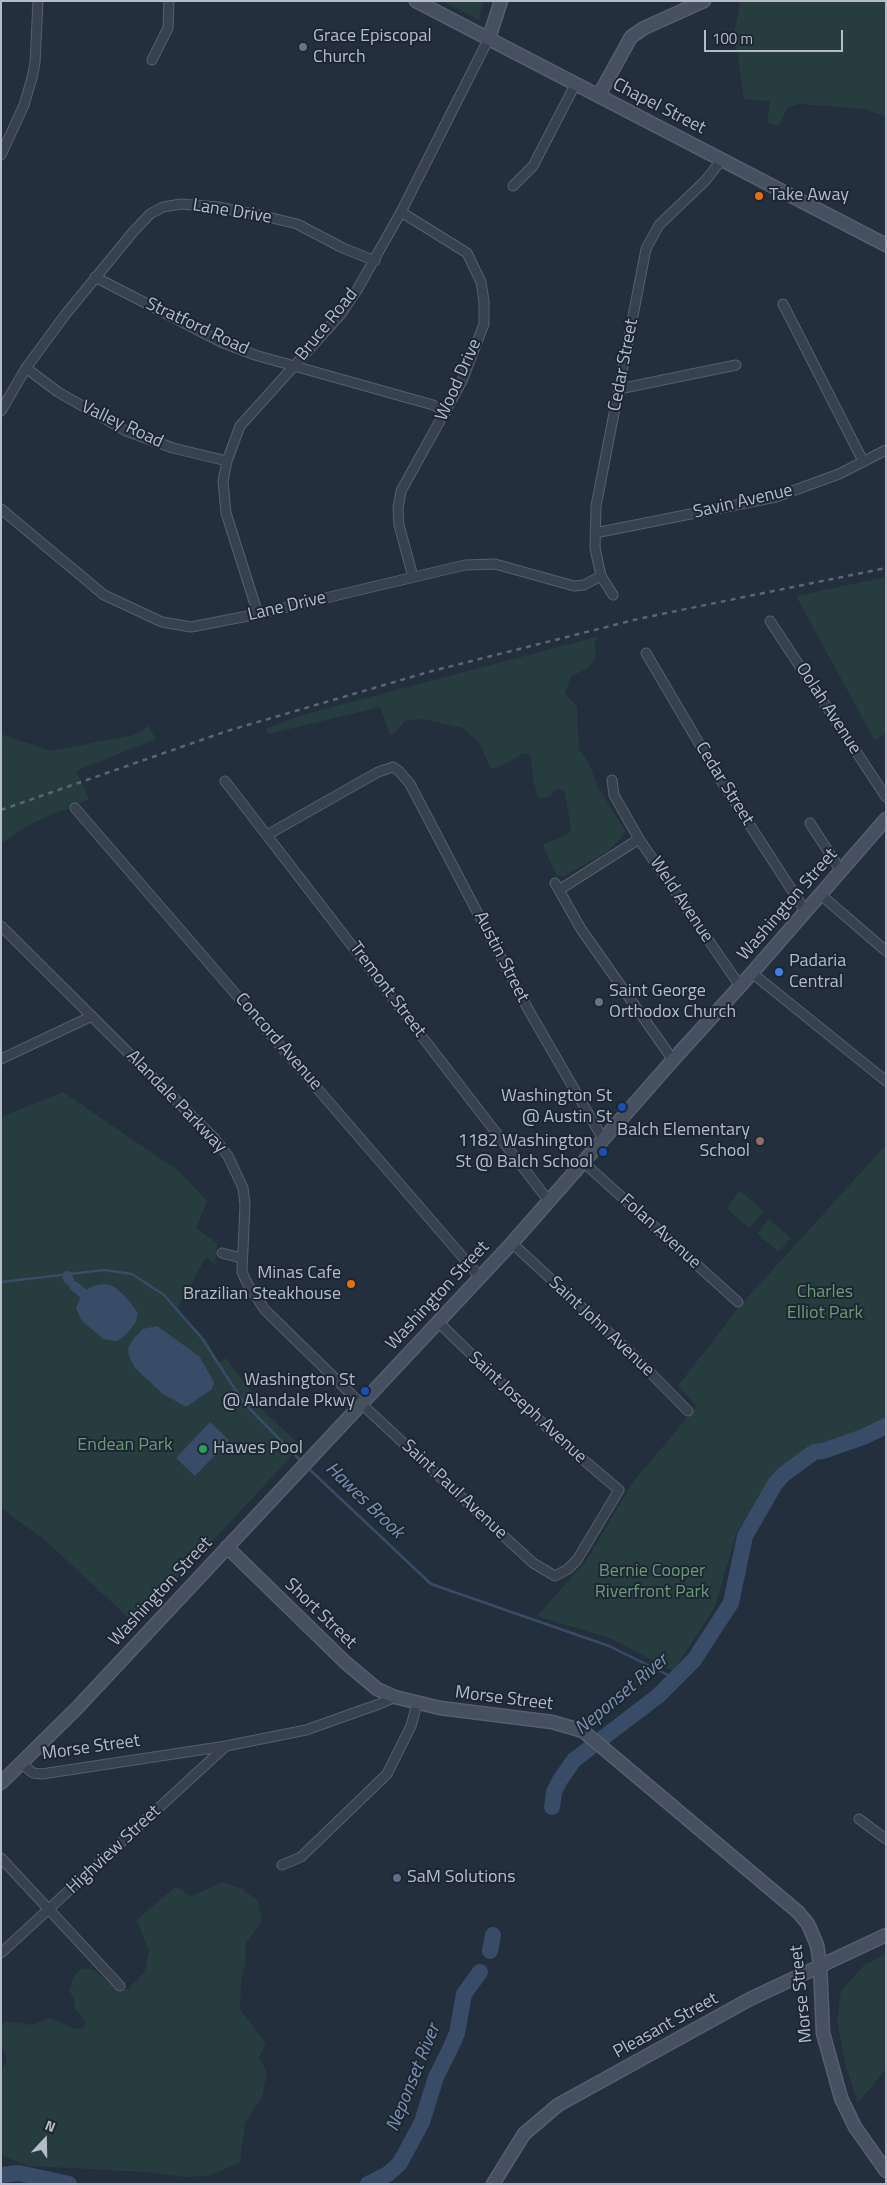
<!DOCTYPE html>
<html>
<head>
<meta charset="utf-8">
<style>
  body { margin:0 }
  #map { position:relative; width:887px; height:2185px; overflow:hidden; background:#242f3e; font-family:"Titillium Web",sans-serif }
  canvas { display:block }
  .frame { position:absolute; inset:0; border:2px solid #b4bcc9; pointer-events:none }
  .north { position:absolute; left:20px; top:2115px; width:50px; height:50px; -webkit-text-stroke:4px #1d2633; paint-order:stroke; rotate:21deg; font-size:14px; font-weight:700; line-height:20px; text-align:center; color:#b4bcc9 }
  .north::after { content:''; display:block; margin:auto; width:18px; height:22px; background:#b4bcc9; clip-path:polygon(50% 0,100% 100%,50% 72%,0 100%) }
  .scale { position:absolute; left:704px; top:30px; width:139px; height:22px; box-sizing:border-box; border:2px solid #b4bcc9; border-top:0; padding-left:6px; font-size:15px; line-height:18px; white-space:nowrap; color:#b4bcc9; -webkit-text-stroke:4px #1d2633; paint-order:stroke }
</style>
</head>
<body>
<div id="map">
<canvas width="887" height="2185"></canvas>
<div class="frame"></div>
<div class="north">N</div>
<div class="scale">100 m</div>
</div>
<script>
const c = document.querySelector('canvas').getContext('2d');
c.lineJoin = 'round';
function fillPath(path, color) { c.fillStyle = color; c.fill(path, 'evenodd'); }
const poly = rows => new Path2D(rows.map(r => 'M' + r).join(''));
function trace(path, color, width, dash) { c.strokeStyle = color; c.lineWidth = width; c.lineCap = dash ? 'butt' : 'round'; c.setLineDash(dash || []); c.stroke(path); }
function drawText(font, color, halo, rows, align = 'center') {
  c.font = font + ' "Titillium Web",sans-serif'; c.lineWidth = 4; c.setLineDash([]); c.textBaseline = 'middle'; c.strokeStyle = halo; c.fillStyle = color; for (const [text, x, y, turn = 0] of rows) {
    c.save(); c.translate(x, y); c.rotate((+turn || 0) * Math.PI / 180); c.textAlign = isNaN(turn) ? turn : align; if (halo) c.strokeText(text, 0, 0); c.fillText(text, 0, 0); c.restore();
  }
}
fillPath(poly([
  [442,1,483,1,479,20],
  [740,1,886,1,886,117,865,109,799,104,788,107,779,126,767,123,770,101,744,99,734,34],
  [886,577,886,733,875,741,796,596],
  [600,636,594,642,596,656,587,669,571,676,565,693,577,707,579,750,588,761,598,787,625,831,624,835,607,852,563,877,556,874,544,849,544,844,567,835,571,828,565,792,558,788,549,797,538,798,534,783,530,755,523,753,506,764,491,769,479,742,462,728,422,719,405,721,394,734,390,735,380,707,269,734,265,729,302,715],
  [148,726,156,739,76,771,89,799,30,824,1,844,1,734,51,751,134,735],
  [63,1092,180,1172,207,1201,196,1228,217,1243,215,1264,206,1257,177,1309,207,1340,218,1364,226,1358,259,1403,257,1405,301,1446,135,1624,45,1540,1,1508,1,1117],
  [886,1145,886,1421,873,1427,808,1448,776,1472,737,1532,714,1609,673,1671,612,1639,537,1616,586,1561,633,1482,697,1406,678,1386,738,1308],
  [740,1191,764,1211,749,1228,726,1208],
  [769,1219,791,1238,778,1252,757,1233],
  [222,1882,242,1889,258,1901,262,1921,245,1945,246,1958,241,1982,240,2009,266,2043,259,2057,267,2073,262,2097,245,2123,240,2163,208,2176,187,2177,146,2172,29,2166,1,2155,1,2066,4,2066,7,2058,1,2046,1,2025,7,2021,32,2025,50,2018,76,2029,84,2028,85,2020,75,2009,74,2000,69,1990,74,1976,82,1968,94,1970,116,1989,128,1989,144,1973,149,1952,137,1920,176,1886,191,1897],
  [886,1954,886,2069,858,2103,845,2063,837,2021,841,1991,864,1965]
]), '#263c3f');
fillPath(poly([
  [106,1284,113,1286,125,1296,138,1313,136,1322,126,1335,117,1341,103,1339,82,1321,76,1308,81,1296,88,1289,96,1285],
  [157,1326,199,1356,214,1382,212,1389,186,1407,163,1394,135,1368,129,1356,128,1348,134,1338,143,1329],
  [210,1422,229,1440,195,1476,176,1458]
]), '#394c67');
trace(poly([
  [1,1282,104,1270,132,1274,164,1295,201,1337,244,1403,301,1461],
  [307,1467,431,1584,609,1646,676,1679]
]), '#394c67', 2.5);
trace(poly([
  [67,1276,69,1280],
  [74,1286,93,1301]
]), '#394c67', 10);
trace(poly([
  [552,1807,554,1792,560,1780,574,1760,658,1696,694,1660,731,1603,745,1536,775,1484,784,1474,814,1452,823,1451,863,1437,886,1426],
  [490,1951,493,1935],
  [1,2175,19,2173,69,2184],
  [368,2184,388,2174,400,2163,422,2122,436,2077,451,2047,457,2033,464,1994,480,1972]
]), '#394c67', 16);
const street = poly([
  [152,60,168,28,169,1],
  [1,155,24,105,32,78,35,63,38,1],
  [513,186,533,166,576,83],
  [401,212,467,253,481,282,484,301,484,324,462,381,401,491,398,508,399,525,413,577],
  [95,277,221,342,255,355,433,405,446,412],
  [783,304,863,461],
  [26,368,58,392,126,431,173,448,227,461],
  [619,389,736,365],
  [1,411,26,368,65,315,133,232,150,214,163,207,181,204,218,207,268,217,297,224,343,248,375,261],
  [1,509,104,595,162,622,191,627,258,614,465,565,495,564,574,586,584,585,601,576],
  [595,533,776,497,839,474,886,450],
  [613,595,601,576,595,548,596,506,646,249,659,225,706,180,722,159],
  [258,614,226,513,223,481,227,461,240,426,341,314,357,290,401,212,489,38],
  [770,621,886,797],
  [646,653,720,779,806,912],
  [612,780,614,795,639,839,740,986],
  [225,781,548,1200],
  [75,808,480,1277],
  [810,823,841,871],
  [267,835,378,772,393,767,399,771,410,784,528,1009,603,1139],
  [555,883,581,929,673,1060],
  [559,890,639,839],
  [821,895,886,951],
  [1,926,215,1139,228,1156,243,1188,245,1204,242,1272,247,1283,265,1310,353,1396,470,1505,533,1563,555,1576,568,1569,577,1560,619,1490,560,1440,438,1322],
  [752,973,886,1081],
  [1,1059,92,1016],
  [583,1162,738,1302],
  [512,1243,633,1355,688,1411],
  [222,1253,241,1258],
  [22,1764,33,1773,42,1774,226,1746,306,1730,382,1703,395,1697],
  [859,1819,886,1839],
  [1,1858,120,1986],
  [282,1865,301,1857,387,1774,411,1726,417,1704],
  [1,1953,226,1746]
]);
const secondary = poly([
  [416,1,886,245],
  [489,38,501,1],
  [599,95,631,37,644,28,704,1],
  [227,1547,345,1662,377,1689,395,1697,440,1708,552,1722,583,1731,798,1912,808,1924,817,1945,820,1964,823,2033,841,2098,855,2127,886,2171],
  [1,1783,77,1708,512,1243,673,1060,752,973,886,819],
  [493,2184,524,2134,558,2105,750,1999,886,1935]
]);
trace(street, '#565f6c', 11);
trace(secondary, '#565f6c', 15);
trace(street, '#38414e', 9);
trace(secondary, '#465061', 12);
trace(poly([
  [1,810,227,731,432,671,642,618,886,568]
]), '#5a6575', 2.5, [5, 5]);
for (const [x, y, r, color] of [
  [303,47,5,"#6b7280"],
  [759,196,5,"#e8710a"],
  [779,972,5,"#3f7fe0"],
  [599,1002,5,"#6b7280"],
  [622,1107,5,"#1a4fb4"],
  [760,1141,5,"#8d6e63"],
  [603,1152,5,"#1a4fb4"],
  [351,1284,5,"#e8710a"],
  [365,1391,5,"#1a4fb4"],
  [203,1449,5,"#2e9e5b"],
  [397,1878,5,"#5c6f8a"]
]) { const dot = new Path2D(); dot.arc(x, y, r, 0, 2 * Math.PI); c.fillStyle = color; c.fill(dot); trace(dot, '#1d2633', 2); }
drawText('18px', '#b4bcc9', '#1d2633', [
  ["Grace Episcopal",313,37],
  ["Church",313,58],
  ["Take Away",769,196],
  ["Padaria",789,962],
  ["Central",789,983],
  ["Saint George",609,992],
  ["Orthodox Church",609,1013],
  ["Washington St",612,1097,"right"],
  ["@ Austin St",612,1118,"right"],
  ["Balch Elementary",750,1131,"right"],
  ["School",750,1152,"right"],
  ["1182 Washington",593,1142,"right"],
  ["St @ Balch School",593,1163,"right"],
  ["Minas Cafe",341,1274,"right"],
  ["Brazilian Steakhouse",341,1295,"right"],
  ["Washington St",355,1381,"right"],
  ["@ Alandale Pkwy",355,1402,"right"],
  ["Hawes Pool",213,1449],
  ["SaM Solutions",407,1878]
], 'left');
drawText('18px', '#b4bcc9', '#1d2633', [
  ["Chapel Street",659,107,27],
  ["Lane Drive",232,212,9],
  ["Bruce Road",327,325,-51],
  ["Stratford Road",197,327,25],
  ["Cedar Street",624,365,-79],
  ["Wood Drive",459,380,-66],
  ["Valley Road",122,425,25],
  ["Savin Avenue",743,502,-13],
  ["Lane Drive",287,607,-13],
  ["Oolah Avenue",828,709,57],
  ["Cedar Street",724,784,58],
  ["Weld Avenue",681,900,56],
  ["Washington Street",788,905,-49],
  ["Austin Street",501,957,63],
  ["Tremont Street",387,990,53],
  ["Concord Avenue",278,1042,49],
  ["Alandale Parkway",176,1102,46],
  ["Folan Avenue",660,1232,42],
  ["Washington Street",438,1296,-47],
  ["Saint John Avenue",601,1327,43],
  ["Saint Joseph Avenue",527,1408,43],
  ["Saint Paul Avenue",454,1490,43],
  ["Washington Street",161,1592,-47],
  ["Short Street",320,1614,44],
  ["Morse Street",504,1699,7],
  ["Morse Street",91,1748,-8],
  ["Highview Street",114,1850,-43],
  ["Morse Street",802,1994,-96],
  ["Pleasant Street",666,2026,-29]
]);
drawText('18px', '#6b9a76', '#1d2633', [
  ["Charles",825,1293],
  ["Elliot Park",825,1314],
  ["Endean Park",125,1446],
  ["Bernie Cooper",652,1572],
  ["Riverfront Park",652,1593]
]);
drawText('italic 19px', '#7c92b1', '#1d2633', [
  ["Hawes Brook",364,1501,44],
  ["Neponset River",622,1695,-40],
  ["Neponset River",414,2078,-68]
]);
</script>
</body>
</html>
